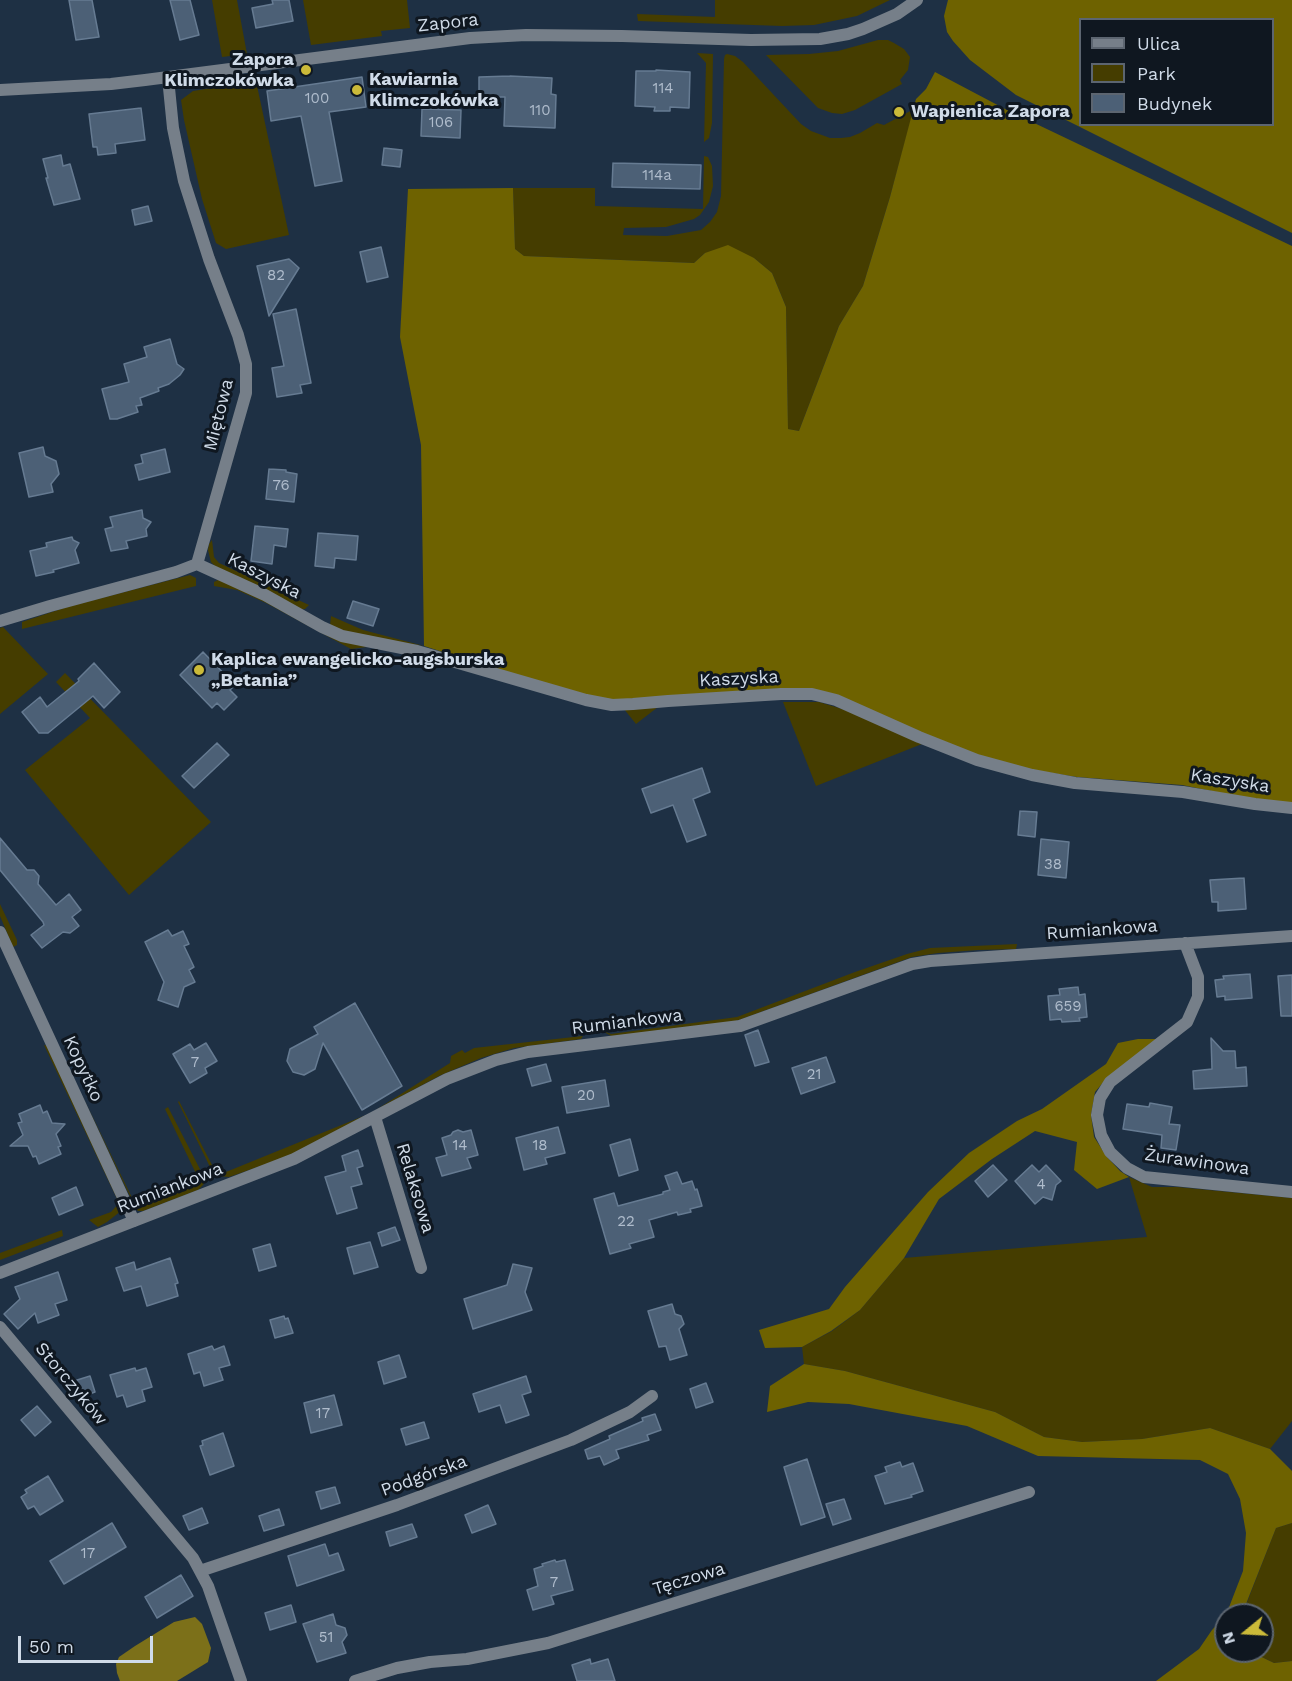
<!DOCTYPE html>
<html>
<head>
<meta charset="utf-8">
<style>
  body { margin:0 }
  #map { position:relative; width:1292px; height:1681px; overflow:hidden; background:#1e3044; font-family:"Work Sans",sans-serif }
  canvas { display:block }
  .legend { position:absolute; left:1079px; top:18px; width:195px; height:108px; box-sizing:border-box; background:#0f1720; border:2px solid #5c6570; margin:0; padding:8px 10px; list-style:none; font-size:18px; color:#d0dbe8 }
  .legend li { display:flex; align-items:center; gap:12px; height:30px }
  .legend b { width:30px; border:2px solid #5c6570 }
  .north { position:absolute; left:1214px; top:1603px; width:60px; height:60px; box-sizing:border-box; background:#0f1720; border:2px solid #5c6570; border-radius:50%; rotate:252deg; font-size:16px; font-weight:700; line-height:24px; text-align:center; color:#d0dbe8 }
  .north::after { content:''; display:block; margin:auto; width:21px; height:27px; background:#cbba39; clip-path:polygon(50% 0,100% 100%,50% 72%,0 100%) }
  .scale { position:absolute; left:18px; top:1636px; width:135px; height:27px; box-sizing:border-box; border:3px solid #d0dbe8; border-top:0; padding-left:8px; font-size:18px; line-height:21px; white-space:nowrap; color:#d0dbe8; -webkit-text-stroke:4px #0f1720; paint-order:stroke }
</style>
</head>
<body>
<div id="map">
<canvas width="1292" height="1681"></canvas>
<ul class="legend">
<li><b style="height:8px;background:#767f89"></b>Ulica</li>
<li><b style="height:16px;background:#453d00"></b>Park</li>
<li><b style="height:16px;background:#4c6076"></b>Budynek</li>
</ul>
<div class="north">N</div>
<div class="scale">50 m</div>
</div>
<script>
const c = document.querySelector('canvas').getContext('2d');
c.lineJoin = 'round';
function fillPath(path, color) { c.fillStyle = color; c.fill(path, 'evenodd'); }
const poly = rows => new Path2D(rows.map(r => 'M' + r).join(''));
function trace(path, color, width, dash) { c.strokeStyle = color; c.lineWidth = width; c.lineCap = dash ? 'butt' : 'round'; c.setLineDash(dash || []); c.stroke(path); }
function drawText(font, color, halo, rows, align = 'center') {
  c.font = font + ' "Work Sans",sans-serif'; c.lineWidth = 6; c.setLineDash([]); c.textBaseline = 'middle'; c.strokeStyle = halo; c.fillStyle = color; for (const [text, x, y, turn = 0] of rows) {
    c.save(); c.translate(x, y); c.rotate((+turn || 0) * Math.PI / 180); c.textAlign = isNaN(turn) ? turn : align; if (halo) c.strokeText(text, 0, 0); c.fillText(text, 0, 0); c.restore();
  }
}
fillPath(poly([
  [212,0,237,0,247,54,222,57],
  [303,0,407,0,410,28,381,31,382,36,311,45],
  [715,0,890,0,857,16,814,25,782,26,638,21,637,14,715,17],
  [878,40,888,40,894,43,904,49,910,57,908,70,900,80,902,84,855,110,842,114,832,113,818,108,766,55,809,54,838,51],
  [697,53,713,54,712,123,709,138,704,142,706,63],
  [727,54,735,56,743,62,801,124,811,131,830,138,841,138,850,137,860,133,877,123,884,125,914,109,890,197,863,286,839,326,799,431,788,429,786,307,772,273,754,258,705,253,694,263,524,256,515,249,513,188,595,188,595,206,703,209,704,156,708,157,712,166,713,186,709,202,700,215,694,219,666,227,624,228,623,235,667,236,701,230,710,222,717,212,721,196,724,59,725,55],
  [256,81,289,235,226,249,216,243,202,199,184,120,181,100,193,91],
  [212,540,214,557,219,563,309,605,305,609,300,609,216,567,211,562,208,550,209,544],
  [190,575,196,578,196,586,22,629,22,622,67,607],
  [220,579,367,647,351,649,266,603,237,590,214,586,214,582],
  [331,616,363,630,424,646,346,633,330,626],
  [3,627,48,674,0,714,0,628],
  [65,673,211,822,129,895,25,770,90,718,56,682],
  [783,702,819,702,852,712,922,744,816,786],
  [658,707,636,724,624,709],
  [0,904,17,940,17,945,13,947,0,916],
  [1017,944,1016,949,978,950,938,953,912,957,736,1021,613,1037,601,1030,611,1034,737,1017,855,972,907,954,930,948],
  [583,1036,581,1039,514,1048,481,1058,439,1076,292,1155,229,1177,219,1176,211,1169,178,1102,179,1101,212,1165,221,1174,371,1113,450,1063,451,1056,462,1050,465,1053,474,1048],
  [44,1045,48,1046,123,1206,121,1211,107,1222,98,1227,89,1220,111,1212,119,1203],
  [82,1095,137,1208,200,1182,165,1109,168,1107,204,1177,205,1182,203,1185,198,1190,143,1211,138,1211,136,1209],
  [1129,1177,1152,1187,1177,1187,1292,1198,1292,1421,1270,1449,1210,1428,1142,1439,1082,1442,1044,1437,995,1412,845,1371,804,1364,802,1347,832,1331,860,1310,904,1258,1147,1237],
  [62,1230,63,1236,0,1260,0,1253],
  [1292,1523,1292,1661,1274,1663,1249,1651,1262,1651,1262,1615,1244,1615,1244,1610,1276,1528]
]), '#453d00');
fillPath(poly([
  [948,0,1292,0,1292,233,1016,95,970,60,953,41,947,32,944,16],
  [1080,20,1272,20,1272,124,1080,124],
  [935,72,1007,110,1292,246,1292,804,1256,800,1182,785,1077,777,1033,770,978,756,837,697,611,700,575,694,424,646,421,445,400,337,408,189,513,188,515,249,524,256,694,263,705,253,728,245,754,258,772,273,786,307,788,429,799,431,839,326,863,286,890,197,916,99,926,89],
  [1138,1039,1159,1039,1106,1079,1095,1092,1091,1115,1094,1137,1107,1157,1120,1171,1129,1177,1097,1189,1074,1170,1077,1142,1035,1131,992,1159,939,1199,904,1258,860,1310,831,1331,802,1347,765,1348,759,1330,829,1309,845,1287,928,1192,969,1153,1017,1121,1042,1109,1106,1064,1118,1043],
  [804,1364,845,1371,995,1412,1044,1437,1082,1442,1142,1439,1210,1428,1270,1449,1292,1471,1292,1523,1276,1528,1244,1609,1244,1615,1226,1615,1243,1571,1246,1533,1240,1499,1228,1474,1200,1460,1038,1456,967,1426,849,1404,808,1402,767,1412,770,1386],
  [1226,1615,1226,1651,1249,1651,1274,1663,1292,1661,1292,1681,1156,1681,1199,1649,1212,1630]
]), '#6e6200');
fillPath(poly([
  [195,1617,202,1624,211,1648,208,1662,177,1681,120,1681,117,1673,116,1664,119,1657,135,1646,174,1622]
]), '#7c7019');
const building = poly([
  [69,0,92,0,99,37,76,40,69,0],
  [170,0,190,0,199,35,180,40,170,0],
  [272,0,289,0,293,21,256,28,252,8,273,4,272,0],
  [656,70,690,72,689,108,670,107,670,111,654,111,655,107,635,106,636,71,656,71,656,70],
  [510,76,552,78,551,94,556,95,555,128,504,126,505,97,479,97,479,77,510,76],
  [362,77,366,107,329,112,342,181,315,186,301,116,271,121,267,91,362,77],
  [141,108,145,140,115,144,116,153,98,155,97,147,93,147,89,114,141,108],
  [422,109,461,110,460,138,421,136,422,109],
  [384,148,402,150,400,167,382,165,384,148],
  [61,155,63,166,70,164,80,199,54,205,46,178,48,178,43,159,61,155],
  [613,163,701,165,700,189,612,187,613,163],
  [148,206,152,221,135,225,132,210,148,206],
  [381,247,388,277,367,282,360,252,381,247],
  [289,259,299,268,269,316,257,266,289,259],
  [296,309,311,383,300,385,302,393,277,397,272,368,284,366,273,314,296,309],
  [170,339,177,364,184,369,180,375,169,384,158,388,159,391,140,398,142,405,136,406,138,412,117,419,110,419,102,389,129,382,124,364,147,357,144,347,170,339],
  [43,447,45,456,56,461,59,474,51,484,53,492,29,497,19,453,43,447],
  [165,449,170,472,139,480,135,465,143,463,141,455,165,449],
  [269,469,286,470,286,472,297,474,294,502,266,499,269,469],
  [142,510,143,518,151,522,146,529,147,536,126,541,128,548,111,551,105,529,113,527,110,517,142,510],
  [255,526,288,529,286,547,274,545,272,564,251,561,255,526],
  [318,533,358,536,356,560,335,558,334,568,315,566,318,533],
  [72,537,73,540,79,543,75,550,79,563,53,570,54,572,36,576,30,551,47,547,46,543,72,537],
  [353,601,379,609,373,626,347,618,353,601],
  [203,652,235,685,230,690,237,697,224,710,217,703,212,708,180,675,203,652],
  [94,663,120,692,104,708,93,696,48,733,39,733,22,712,40,697,47,707,79,681,78,679,94,663],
  [217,743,229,755,194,788,182,776,217,743],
  [702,768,710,792,693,799,706,835,687,842,673,805,651,813,642,789,702,768],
  [1020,811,1037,812,1035,837,1018,835,1020,811],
  [0,838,27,870,34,870,39,876,38,884,56,905,69,894,81,910,72,917,79,926,70,933,63,932,42,948,31,935,44,925,43,922,0,870,0,838],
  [1041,839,1069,842,1066,878,1038,875,1041,839],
  [1244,878,1246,909,1218,911,1218,902,1212,902,1210,880,1244,878],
  [168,930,172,936,183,931,189,944,184,946,194,967,189,970,195,982,184,987,178,1007,158,1000,164,982,145,942,168,930],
  [1250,974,1252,998,1225,1000,1225,996,1217,997,1215,980,1224,979,1223,976,1250,974],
  [1292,975,1292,1016,1281,1016,1278,976,1292,975],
  [1078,987,1079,995,1085,994,1087,1017,1079,1018,1080,1021,1062,1022,1061,1019,1050,1020,1048,996,1060,995,1059,989,1078,987],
  [355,1003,402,1086,362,1110,323,1043,315,1069,304,1075,293,1072,287,1061,290,1049,318,1034,314,1027,355,1003],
  [758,1030,769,1062,755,1066,745,1035,758,1030],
  [1211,1038,1223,1051,1235,1051,1236,1068,1246,1067,1247,1086,1194,1089,1193,1071,1212,1069,1211,1038],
  [206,1043,217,1061,205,1068,207,1073,190,1083,173,1054,190,1044,194,1050,206,1043],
  [826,1057,835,1082,801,1094,792,1068,826,1057],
  [546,1064,551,1081,532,1086,527,1069,546,1064],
  [605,1080,609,1106,567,1113,562,1087,605,1080],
  [1150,1103,1172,1107,1169,1124,1180,1125,1176,1150,1161,1148,1162,1135,1123,1129,1127,1104,1149,1107,1150,1103],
  [40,1105,43,1113,47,1111,52,1123,65,1124,56,1134,61,1146,58,1147,61,1154,39,1164,36,1156,33,1157,28,1146,10,1146,23,1135,18,1123,22,1122,19,1114,40,1105],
  [558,1127,565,1153,545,1158,547,1164,524,1170,516,1138,558,1127],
  [458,1130,463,1132,471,1130,478,1155,467,1158,471,1168,442,1176,436,1158,447,1155,442,1138,451,1135,453,1132,458,1130],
  [630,1139,638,1170,619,1176,610,1145,630,1139],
  [358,1150,363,1166,357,1168,362,1184,351,1187,357,1208,337,1214,325,1177,346,1171,342,1156,358,1150],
  [993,1165,1007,1180,988,1197,975,1181,993,1165],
  [1032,1165,1039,1172,1046,1165,1061,1181,1056,1185,1052,1200,1043,1197,1035,1204,1015,1181,1032,1165],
  [677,1172,682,1184,692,1181,695,1190,697,1189,702,1206,690,1209,691,1212,678,1215,677,1212,649,1220,654,1237,629,1244,631,1248,610,1254,594,1199,614,1193,618,1206,663,1194,663,1192,670,1190,665,1176,677,1172],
  [76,1187,83,1205,59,1215,52,1198,76,1187],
  [395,1227,400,1240,382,1246,378,1233,395,1227],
  [370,1242,378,1267,354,1274,347,1248,370,1242],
  [270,1244,276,1266,259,1271,253,1249,270,1244],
  [170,1258,178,1283,175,1284,178,1296,147,1306,141,1286,124,1291,116,1268,134,1262,136,1270,170,1258],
  [513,1264,532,1268,525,1292,532,1310,473,1329,464,1299,507,1285,513,1264],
  [58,1272,67,1300,55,1304,59,1315,38,1323,35,1313,18,1329,4,1314,20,1299,15,1287,58,1272],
  [672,1304,675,1314,681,1316,684,1324,679,1329,687,1355,670,1360,666,1346,659,1347,648,1311,672,1304],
  [284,1316,285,1319,288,1318,293,1333,275,1338,270,1320,284,1316],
  [212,1346,214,1350,224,1346,230,1365,219,1368,223,1380,204,1386,200,1372,194,1374,188,1354,212,1346],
  [399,1355,406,1377,384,1384,378,1362,399,1355],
  [135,1368,136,1371,146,1368,152,1387,142,1390,145,1401,127,1407,123,1395,117,1397,110,1375,135,1368],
  [90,1376,95,1392,78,1398,74,1381,90,1376],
  [526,1376,531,1392,522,1395,529,1415,506,1423,500,1405,479,1412,473,1394,526,1376],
  [706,1383,713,1402,696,1408,690,1389,706,1383],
  [334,1395,342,1425,311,1433,304,1403,334,1395],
  [37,1406,51,1422,35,1436,21,1420,37,1406],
  [655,1414,661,1430,647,1435,649,1440,616,1450,619,1458,604,1465,600,1456,588,1459,585,1450,610,1439,609,1436,643,1421,642,1418,655,1414],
  [424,1422,429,1438,406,1445,401,1429,424,1422],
  [223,1433,234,1466,210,1475,200,1446,203,1445,202,1441,223,1433],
  [807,1459,825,1517,801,1525,784,1467,807,1459],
  [900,1462,902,1467,913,1463,923,1491,911,1495,912,1497,885,1504,875,1476,887,1472,885,1467,900,1462],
  [48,1476,63,1501,40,1515,34,1506,28,1509,21,1497,27,1493,25,1490,48,1476],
  [335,1487,340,1503,321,1509,316,1492,335,1487],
  [844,1499,851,1519,833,1525,826,1504,844,1499],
  [488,1505,496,1524,472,1533,465,1515,488,1505],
  [202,1508,208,1523,189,1530,183,1516,202,1508],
  [279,1509,284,1525,264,1531,259,1516,279,1509],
  [112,1523,126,1547,64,1584,50,1561,112,1523],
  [412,1524,417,1537,390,1546,386,1532,412,1524],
  [325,1544,329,1556,338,1553,344,1570,297,1586,288,1556,325,1544],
  [555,1560,556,1562,565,1560,573,1590,551,1596,554,1604,533,1610,527,1590,538,1586,534,1569,543,1566,542,1564,555,1560],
  [181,1575,193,1596,157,1618,145,1597,181,1575],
  [291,1605,296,1622,270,1630,265,1613,291,1605],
  [333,1614,336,1625,345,1628,347,1635,342,1642,346,1653,317,1662,303,1624,333,1614],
  [590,1659,591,1664,608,1659,615,1681,577,1681,572,1665,590,1659]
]);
fillPath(building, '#4c6076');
trace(building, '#667b92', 1.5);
trace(poly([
  [0,90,111,84,145,80,470,38,526,35,622,36,751,40,820,39,848,34,863,29,897,14,917,0],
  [197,564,265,595,322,627,342,636,417,651,586,700,612,705,633,704,668,701,781,694,812,694,836,700,919,737,977,760,1032,775,1075,783,1183,792,1255,804,1292,808],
  [0,621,50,606,176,572,197,564,246,393,246,364,238,335,209,259,184,181,173,128,168,78],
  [0,932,134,1221],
  [1185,943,1198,977,1198,997,1187,1022,1110,1082,1100,1098,1097,1115,1101,1135,1110,1152,1127,1168,1144,1177,1292,1192],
  [375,1117,421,1268],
  [0,1273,294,1159,447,1079,496,1060,528,1052,740,1026,912,964,930,961,1292,936],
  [0,1327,193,1558,208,1586,241,1681],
  [200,1571,397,1505,571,1440,630,1412,652,1396],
  [355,1681,397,1668,430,1662,467,1659,548,1643,1029,1492]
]), '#767f89', 12);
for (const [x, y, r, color] of [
  [306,70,6,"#cbba39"],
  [357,90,6,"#cbba39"],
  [899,112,6,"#cbba39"],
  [199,670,6,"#cbba39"]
]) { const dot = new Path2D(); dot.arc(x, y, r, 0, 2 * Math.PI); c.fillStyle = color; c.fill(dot); trace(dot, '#0f1720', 2); }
drawText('15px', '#afbccc', null, [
  ["114",663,89],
  ["100",317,99],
  ["110",540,111],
  ["106",441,123],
  ["114a",657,176],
  ["82",276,276],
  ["76",281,486],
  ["38",1053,865],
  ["659",1068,1007],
  ["7",195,1063],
  ["21",814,1075],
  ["20",586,1096],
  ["14",460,1146],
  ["18",540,1146],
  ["4",1041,1185],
  ["22",626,1222],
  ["17",323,1414],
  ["17",88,1554],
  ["7",554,1583],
  ["51",326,1638]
]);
drawText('18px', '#d0dbe8', '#0f1720', [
  ["Zapora",448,23,-6],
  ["Miętowa",219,415,-76],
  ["Kaszyska",264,576,27],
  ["Kaszyska",739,679,-3],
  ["Kaszyska",1230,781,9],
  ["Rumiankowa",1102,930,-4],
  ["Rumiankowa",627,1022,-7],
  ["Kopytko",83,1069,65],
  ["Żurawinowa",1197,1162,8],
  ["Rumiankowa",170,1188,-21],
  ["Relaksowa",415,1188,73],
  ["Storczyków",71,1384,50],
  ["Podgórska",424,1476,-20],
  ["Tęczowa",689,1579,-17]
]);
drawText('bold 18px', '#d0dbe8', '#0f1720', [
  ["Zapora",294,60,"right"],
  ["Klimczokówka",294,81,"right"],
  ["Kawiarnia",369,80],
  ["Klimczokówka",369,101],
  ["Wapienica Zapora",911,112],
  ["Kaplica ewangelicko-augsburska",211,660],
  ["„Betania”",211,681]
], 'left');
</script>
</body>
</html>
